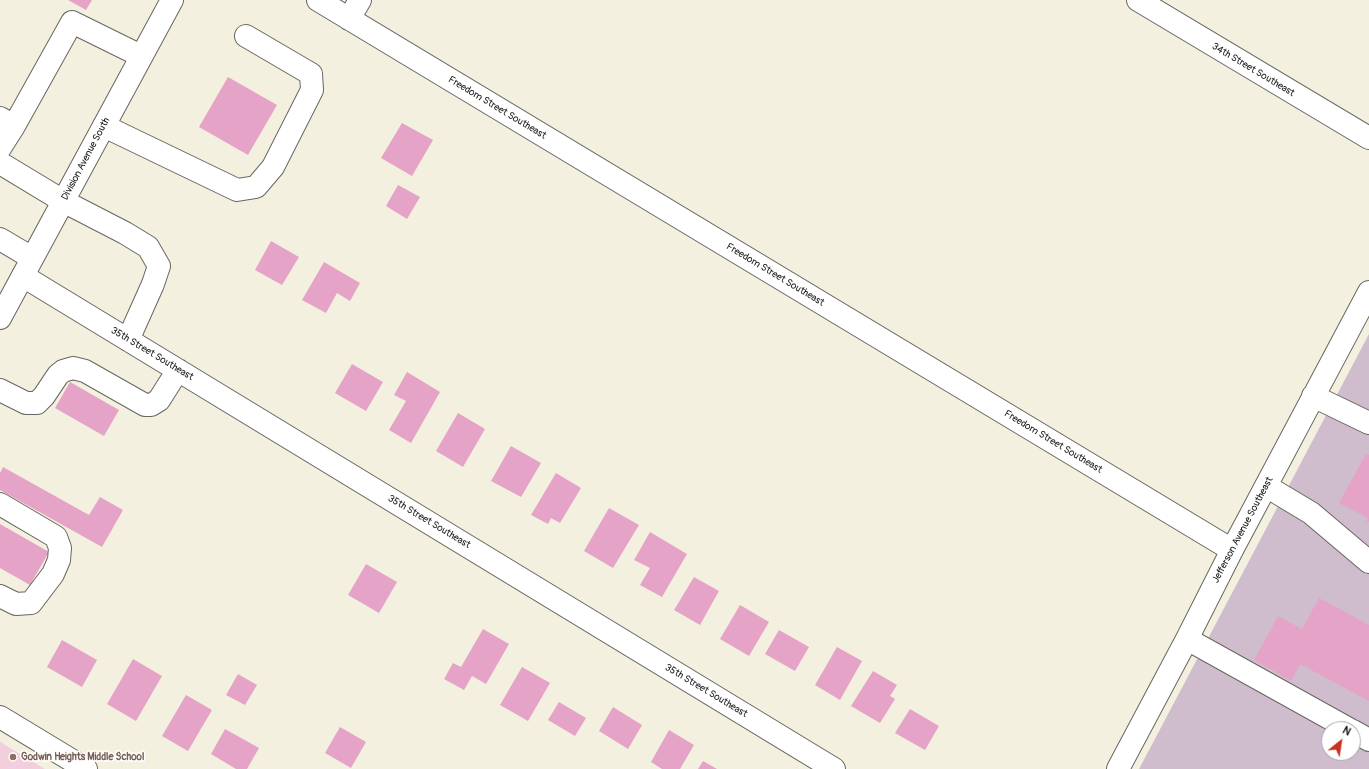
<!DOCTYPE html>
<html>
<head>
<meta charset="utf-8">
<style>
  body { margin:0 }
  #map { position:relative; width:1369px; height:769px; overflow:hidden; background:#f4f0df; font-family:Pangolin,sans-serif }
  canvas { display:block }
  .north { position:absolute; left:1321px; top:721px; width:40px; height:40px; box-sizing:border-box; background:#fff; border:1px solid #a4a4a4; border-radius:50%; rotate:30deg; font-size:11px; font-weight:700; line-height:16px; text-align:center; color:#1c1c1c }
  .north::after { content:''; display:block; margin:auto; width:14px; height:18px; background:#c8321e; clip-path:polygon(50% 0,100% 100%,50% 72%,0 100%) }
</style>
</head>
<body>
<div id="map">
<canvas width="1369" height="769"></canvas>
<div class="north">N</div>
</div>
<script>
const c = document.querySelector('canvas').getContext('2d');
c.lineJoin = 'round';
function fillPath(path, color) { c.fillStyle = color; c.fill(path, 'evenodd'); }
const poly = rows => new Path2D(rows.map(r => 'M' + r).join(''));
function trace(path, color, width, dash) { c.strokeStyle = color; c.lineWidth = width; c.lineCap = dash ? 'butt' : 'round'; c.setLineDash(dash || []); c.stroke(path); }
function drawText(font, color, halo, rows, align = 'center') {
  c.font = font + ' Pangolin,sans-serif'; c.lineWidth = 3; c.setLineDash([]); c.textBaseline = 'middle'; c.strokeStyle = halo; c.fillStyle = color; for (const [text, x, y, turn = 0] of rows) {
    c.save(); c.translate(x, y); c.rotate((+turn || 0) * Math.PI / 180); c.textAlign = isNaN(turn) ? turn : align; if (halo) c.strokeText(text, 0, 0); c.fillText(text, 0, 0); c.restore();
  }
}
fillPath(poly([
  [0,741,5,745,45,769,0,769]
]), '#f3cfde');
fillPath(poly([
  [1369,334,1369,769,1139,769],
  [1329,729,1353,729,1353,753,1329,753]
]), '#cfbdce');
fillPath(poly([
  [68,0,92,0,86,10],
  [228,77,277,105,248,155,199,127],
  [402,123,433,140,412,176,381,158],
  [398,185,420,197,407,219,386,206],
  [271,241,299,257,282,285,255,270],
  [324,262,360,283,350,301,337,293,326,313,302,300],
  [352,364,383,382,366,411,335,393],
  [407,372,440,392,411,443,389,430,406,401,394,395],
  [70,382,119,410,104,436,55,408],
  [458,413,485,429,463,467,436,451],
  [511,446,541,463,521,497,491,481],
  [1366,454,1369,455,1369,522,1366,521,1368,518,1339,503],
  [3,467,89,515,100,497,123,510,102,547,0,490,0,473],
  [556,473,581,488,560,523,551,518,548,524,531,515],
  [609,508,639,525,613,568,584,551],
  [0,524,49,552,30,585,0,568],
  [650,532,687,554,662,597,640,585,650,568,634,560],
  [366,564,397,582,379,613,348,595],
  [694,577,719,591,700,625,674,610],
  [1319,598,1369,625,1369,701,1300,664,1291,681,1254,660,1278,616,1302,629],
  [740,605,769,622,749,656,720,639],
  [483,629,509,644,486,684,472,676,464,690,444,679,453,663,461,667],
  [779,630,809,647,795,671,765,654],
  [62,640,97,660,82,687,47,667],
  [837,647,862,661,840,700,815,685],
  [133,659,162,676,136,721,107,704],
  [522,667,550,683,528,721,500,705],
  [873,671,897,685,890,696,895,699,880,723,851,706],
  [238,674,257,685,245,705,226,695],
  [186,695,212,710,188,751,162,736],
  [559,702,586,718,575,736,548,720],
  [613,707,642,725,628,749,599,731],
  [910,709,939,726,925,750,895,733],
  [340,727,366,742,351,768,325,753],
  [225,729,259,748,247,769,236,769,211,754],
  [669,730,694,745,680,769,662,769,651,762],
  [703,761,717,769,698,769]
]), '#e4a3c7');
const minor = poly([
  [318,0,1232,550],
  [1138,0,1369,138],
  [349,19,360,0],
  [0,118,14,126,72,22,141,56],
  [104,126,237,190,256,187,273,167,312,90,311,74,246,36],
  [0,148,14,126],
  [0,163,63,201,125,233,148,247,159,266,153,284,128,340],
  [0,239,32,258],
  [23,276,834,769],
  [0,390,26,403,37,403,44,396,58,375,63,371,73,368,85,371,145,405,151,405,159,400,178,370],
  [1313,396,1369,423],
  [1266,486,1311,513,1369,562],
  [0,504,56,537,60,548,59,560,53,574,31,603,16,604,0,596],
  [1187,639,1349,729],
  [0,717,86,769],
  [1353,731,1369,740],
  [1118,769,1187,639,1232,550,1369,292]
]);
const major = poly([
  [0,318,172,0]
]);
trace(minor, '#686660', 24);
trace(major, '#686660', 24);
trace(minor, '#fff', 22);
trace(major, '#fff', 22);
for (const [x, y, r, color] of [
  [13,757,4,"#8d6e63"]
]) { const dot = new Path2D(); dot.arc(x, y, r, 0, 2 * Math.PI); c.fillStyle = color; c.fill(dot); trace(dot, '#fff', 1.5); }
drawText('10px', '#1c1c1c', '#fff', [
  ["34th Street Southeast",1253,70,31],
  ["Freedom Street Southeast",497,108,31],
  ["Division Avenue South",86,159,-62],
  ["Freedom Street Southeast",775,275,31],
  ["35th Street Southeast",152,354,31],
  ["Freedom Street Southeast",1053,442,31],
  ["35th Street Southeast",429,522,31],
  ["Jefferson Avenue Southeast",1243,530,-62],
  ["35th Street Southeast",706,691,31]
]);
drawText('bold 10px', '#785e54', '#fff', [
  ["Godwin Heights Middle School",21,757]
], 'left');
</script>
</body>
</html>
